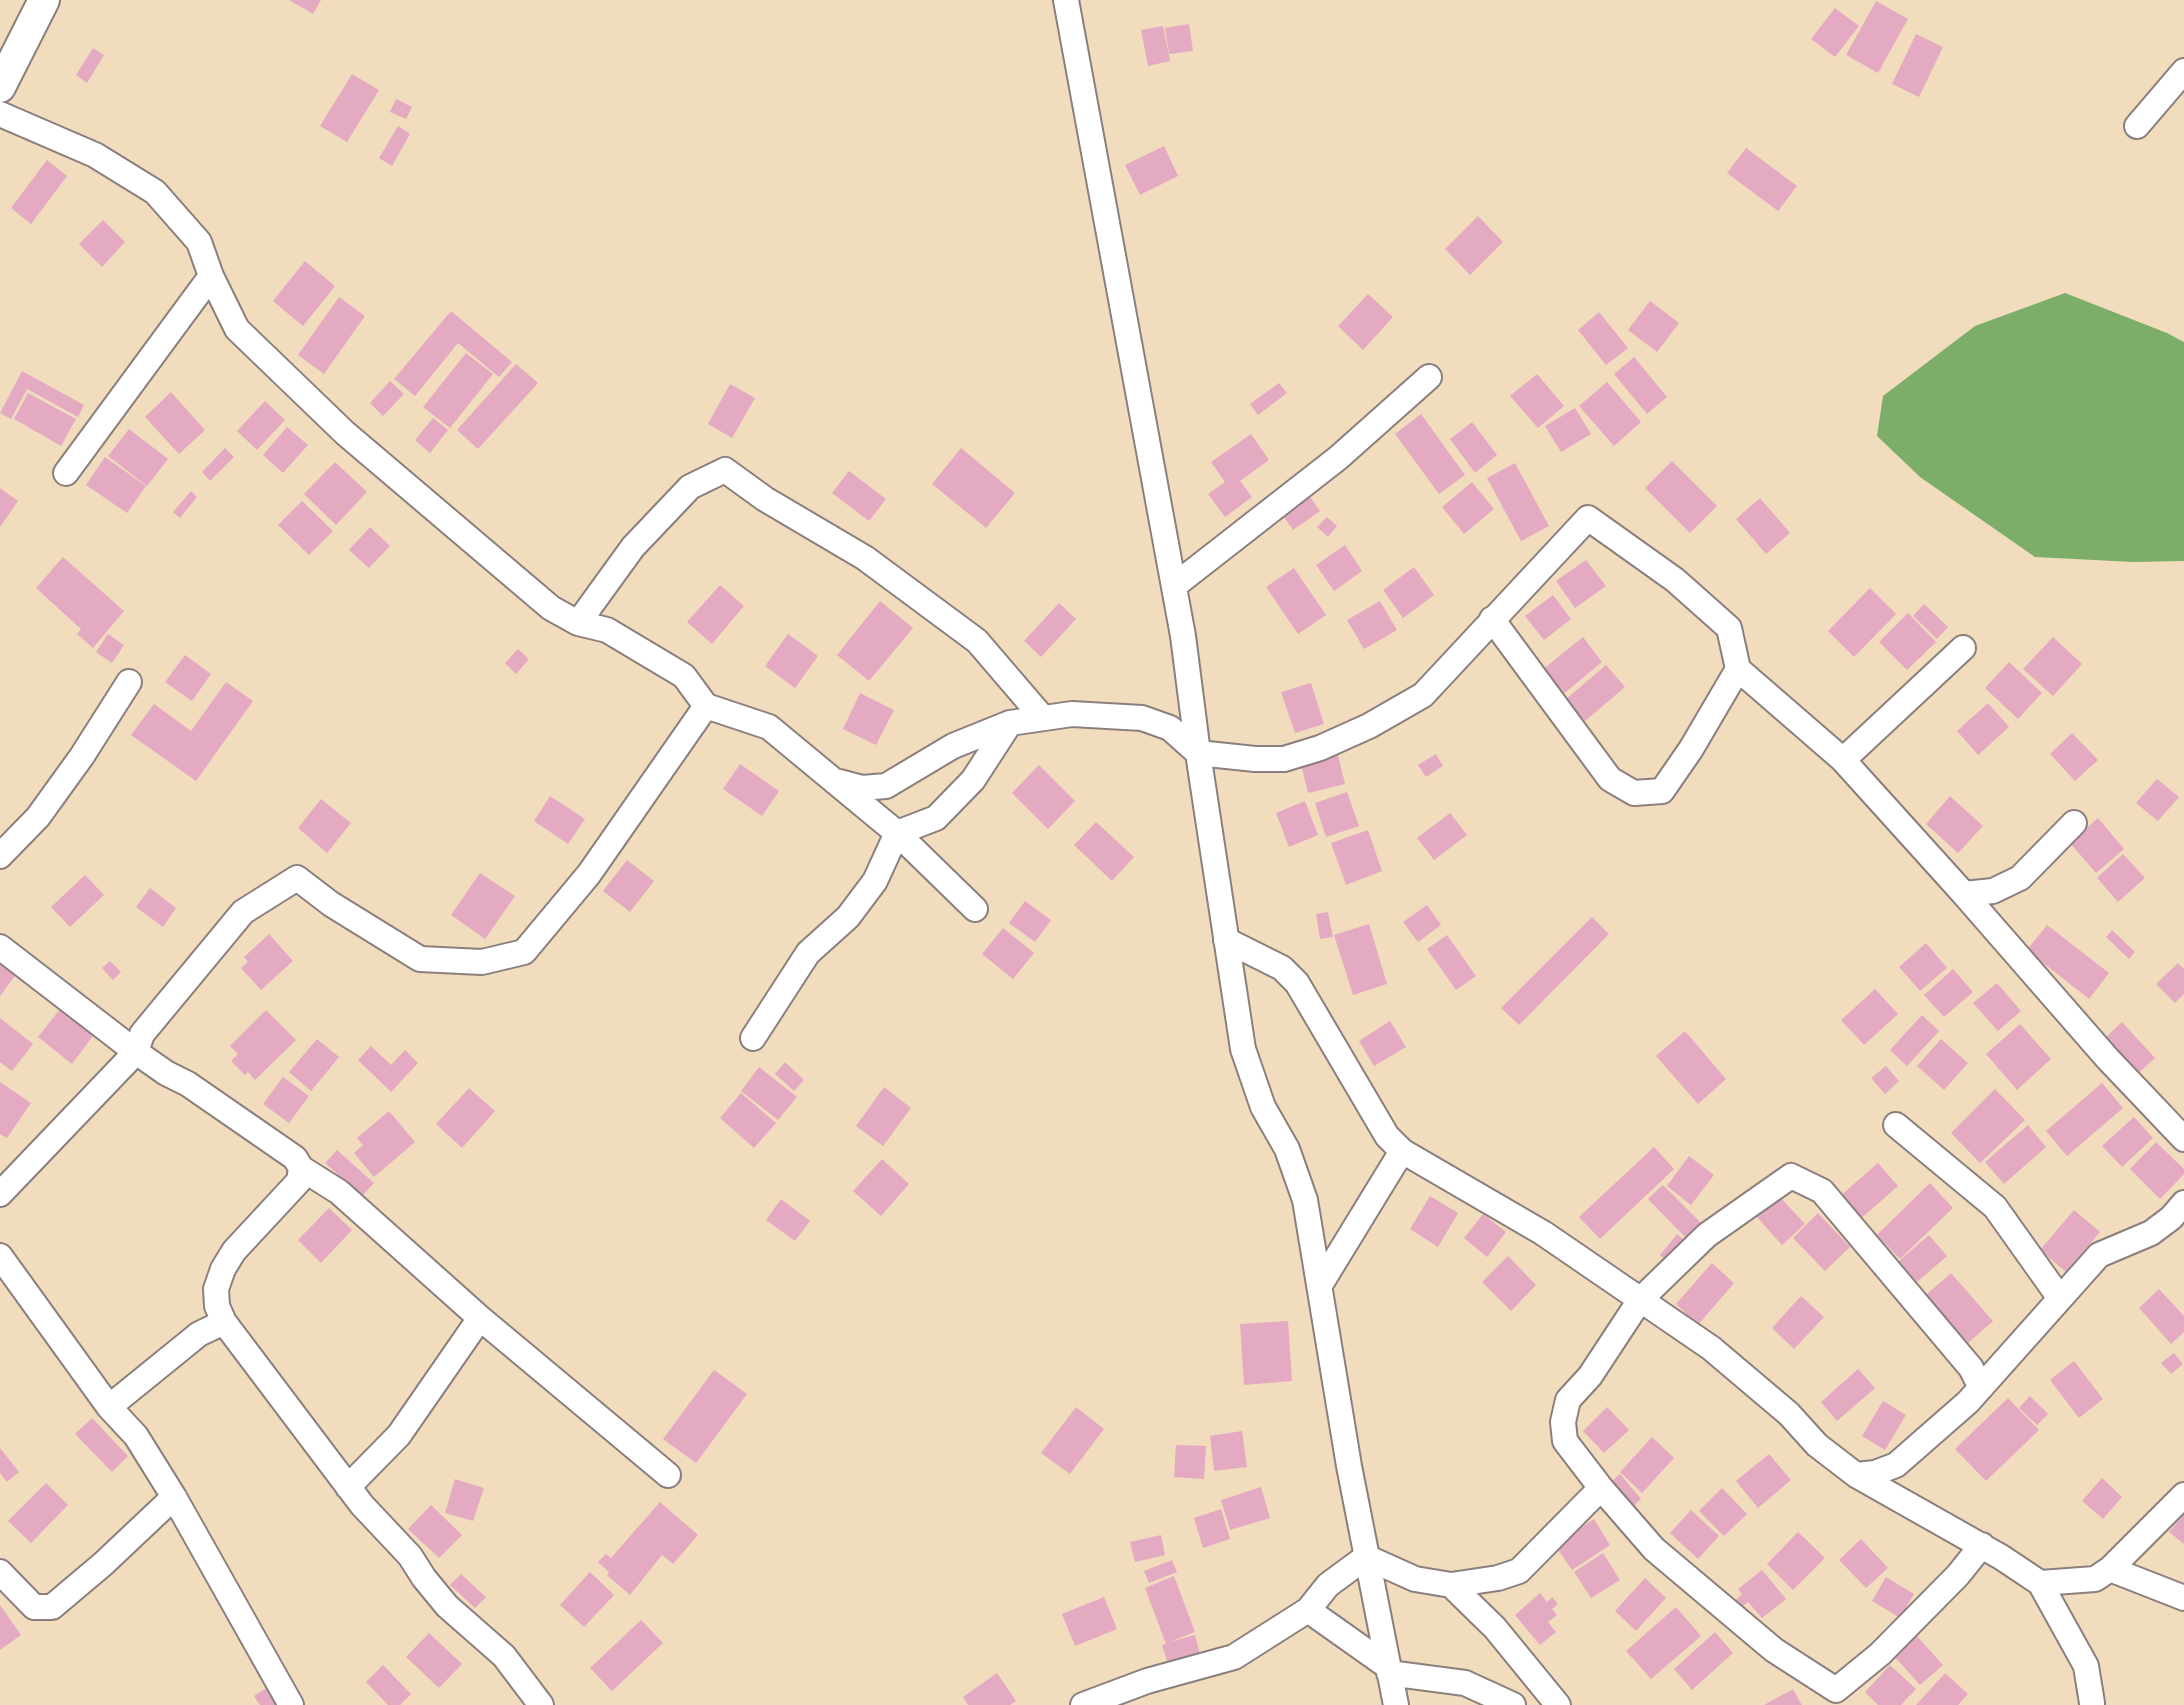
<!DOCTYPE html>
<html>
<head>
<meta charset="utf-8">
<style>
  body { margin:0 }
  canvas { display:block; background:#f1dcbd }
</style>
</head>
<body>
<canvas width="2184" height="1705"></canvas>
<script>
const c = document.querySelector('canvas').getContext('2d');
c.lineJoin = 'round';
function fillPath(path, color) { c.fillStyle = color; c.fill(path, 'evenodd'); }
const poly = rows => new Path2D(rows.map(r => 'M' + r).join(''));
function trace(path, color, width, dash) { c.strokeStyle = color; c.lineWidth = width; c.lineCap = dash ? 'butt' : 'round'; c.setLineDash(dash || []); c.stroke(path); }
fillPath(poly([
  [2065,293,2167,333,2184,342,2184,561,2133,562,2035,557,1920,477,1877,436,1883,396,1975,326]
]), '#7cae69');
fillPath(poly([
  [289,0,321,0,313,14],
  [1876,1,1908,19,1878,73,1846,55],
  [1835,8,1859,26,1835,57,1811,39],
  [1189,24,1193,51,1169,54,1165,28],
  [1163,26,1170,61,1148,66,1141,30],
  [1916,34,1943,47,1919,97,1892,84],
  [93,48,104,55,87,83,76,75],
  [352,74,379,90,347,142,320,126],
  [396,99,412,107,406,119,390,112],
  [398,126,410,134,392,166,379,158],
  [1164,146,1178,176,1140,195,1125,165],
  [1746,148,1797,186,1778,211,1727,173],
  [47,160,67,176,31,224,11,208],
  [1478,216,1503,242,1470,275,1445,249],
  [103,220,125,242,102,267,79,244],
  [305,261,335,286,303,326,273,301],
  [1368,294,1393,317,1363,350,1338,326],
  [339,297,365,316,324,374,298,355],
  [1650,301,1679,323,1657,352,1628,330],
  [451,311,512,362,499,377,458,343,415,396,394,379],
  [1599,312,1628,348,1606,365,1578,330],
  [466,353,493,374,450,428,423,407],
  [1634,357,1667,397,1647,414,1614,374],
  [516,364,538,383,478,449,457,430],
  [22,371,84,405,78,417,27,389,11,419,0,413],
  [1537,374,1564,406,1538,428,1510,396],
  [390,381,404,394,383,416,370,403],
  [1607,382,1641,422,1614,446,1579,406],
  [1279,383,1287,393,1258,415,1250,404],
  [730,384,755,398,732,438,708,424],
  [171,392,205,430,179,454,145,417],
  [28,393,76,419,61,446,14,419],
  [265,401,285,420,257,450,237,431],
  [1575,408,1591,434,1561,452,1545,426],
  [1421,414,1465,475,1439,494,1395,434],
  [433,418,448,430,430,453,415,440],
  [1472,422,1497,455,1475,473,1450,439],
  [287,427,308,445,283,473,263,455],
  [129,429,168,459,147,486,108,456],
  [1251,434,1269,460,1240,481,1252,497,1225,517,1208,494,1225,482,1211,462],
  [225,448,234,457,210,481,202,472],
  [961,448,1015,493,986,528,932,484],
  [105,457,146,486,127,513,86,485],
  [1672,461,1717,506,1690,533,1645,488],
  [335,462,367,492,336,525,304,494],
  [1515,463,1549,526,1521,541,1487,478],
  [849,471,886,499,869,521,832,493],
  [1472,482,1494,509,1464,534,1442,507],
  [0,488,18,501,0,527],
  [191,491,197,497,180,518,173,512],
  [1306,491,1320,511,1293,530,1279,510],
  [1760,498,1790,533,1766,554,1736,519],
  [302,501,333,531,309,555,278,525],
  [1327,517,1337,526,1328,537,1317,527],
  [370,527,390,546,369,568,349,550],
  [1345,545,1362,571,1334,591,1316,565],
  [63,557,124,611,93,648,77,634,81,629,36,588],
  [1586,560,1606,586,1575,608,1556,581],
  [1414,567,1434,595,1403,618,1383,590],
  [1294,568,1326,615,1298,634,1266,587],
  [720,585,744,606,712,644,687,622],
  [1870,588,1896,614,1854,657,1828,631],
  [1553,595,1571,619,1544,640,1525,616],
  [880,601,913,628,869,681,837,655],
  [1380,601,1397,630,1364,649,1347,620],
  [1059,603,1076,619,1041,657,1024,641],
  [1924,604,1948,627,1937,639,1913,616],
  [1908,613,1936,642,1907,670,1879,642],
  [108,634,124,645,112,663,96,652],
  [788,634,818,656,795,688,765,666],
  [1583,637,1602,662,1562,695,1542,670],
  [2053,637,2082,664,2053,696,2023,669],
  [518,649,529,659,516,674,505,663],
  [185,655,211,674,192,701,165,682],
  [2009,662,2042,693,2018,719,1985,688],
  [1606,665,1625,687,1585,721,1566,699],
  [226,682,253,701,196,781,131,735,154,704,191,731],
  [1311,683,1324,724,1295,733,1281,692],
  [860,693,894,710,876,745,843,729],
  [1988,703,2009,727,1978,755,1957,731],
  [2072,733,2098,760,2075,781,2050,754],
  [1337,751,1345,784,1308,793,1300,760],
  [1436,754,1443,766,1426,777,1418,765],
  [740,764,779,791,762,816,723,789],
  [1039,765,1075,801,1048,829,1012,793],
  [2157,779,2179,797,2158,821,2136,803],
  [1347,792,1359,826,1326,837,1315,803],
  [550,796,585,819,568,844,534,821],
  [1950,796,1983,826,1958,853,1926,824],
  [321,799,351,823,327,853,298,828],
  [1305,801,1318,835,1289,847,1276,813],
  [1450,813,1467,835,1434,860,1417,838],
  [2098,818,2124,849,2096,873,2070,843],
  [1096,822,1134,857,1112,881,1074,845],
  [1368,830,1382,871,1346,885,1331,843],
  [2123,854,2145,878,2118,902,2097,878],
  [627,860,654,881,630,912,603,891],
  [480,873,515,896,485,939,451,915],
  [85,875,104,895,70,927,51,907],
  [150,888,176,908,163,927,136,907],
  [1025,901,1051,920,1035,942,1009,923],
  [1427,905,1441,925,1418,942,1403,922],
  [1328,912,1333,937,1320,939,1316,914],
  [1592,917,1609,934,1519,1025,1501,1008],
  [1369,924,1387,984,1353,995,1334,935],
  [2047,925,2109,973,2089,999,2027,950],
  [1003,928,1034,953,1013,979,982,954],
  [2112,930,2135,952,2129,959,2106,937],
  [269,934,293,961,261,990,241,968,248,962,244,957],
  [1447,935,1476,976,1456,990,1427,949],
  [1926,943,1947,968,1920,991,1899,967],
  [0,960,17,973,0,996],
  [110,961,121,972,113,980,102,968],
  [2178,963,2184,969,2184,994,2175,1003,2156,984],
  [1953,969,1973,992,1944,1017,1924,995],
  [1997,983,2021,1011,1998,1031,1973,1003],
  [1875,989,1898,1014,1864,1045,1841,1020],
  [60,1009,93,1036,72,1064,38,1037],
  [266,1010,296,1040,255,1080,248,1072,245,1075,231,1061,238,1054,230,1046],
  [1922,1015,1939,1031,1907,1066,1890,1050],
  [0,1018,33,1044,12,1071,0,1062],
  [1390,1021,1406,1047,1374,1066,1359,1041],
  [2122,1022,2155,1058,2135,1076,2103,1040],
  [2020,1024,2051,1059,2017,1090,1986,1054],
  [1685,1031,1726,1079,1698,1104,1656,1056],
  [317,1039,339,1057,311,1091,289,1072],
  [1941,1039,1968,1063,1944,1090,1917,1066],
  [371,1046,391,1065,405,1050,418,1063,391,1092,358,1060],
  [785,1062,804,1080,794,1091,775,1074],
  [1886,1066,1899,1081,1885,1094,1871,1078],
  [759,1067,797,1097,778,1120,741,1091],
  [283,1077,309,1096,289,1123,263,1104],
  [0,1082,31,1103,7,1138,0,1134],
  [2102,1083,2123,1108,2067,1156,2046,1131],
  [884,1087,911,1108,883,1146,856,1126],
  [469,1088,495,1111,462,1148,436,1124],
  [1995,1089,2025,1120,1980,1163,1951,1133],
  [741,1093,776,1123,754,1148,720,1118],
  [389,1111,415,1142,374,1177,354,1153,363,1145,357,1138],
  [2134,1117,2153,1138,2122,1167,2102,1146],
  [2028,1125,2046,1147,2004,1184,1985,1162],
  [2156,1142,2184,1169,2184,1174,2160,1199,2130,1169],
  [1654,1147,1674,1169,1600,1239,1579,1217],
  [337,1150,374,1183,362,1196,325,1163],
  [1689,1156,1714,1175,1691,1205,1667,1186],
  [882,1159,909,1184,881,1216,853,1191],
  [1878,1163,1898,1186,1858,1221,1838,1198],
  [1930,1183,1953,1208,1900,1259,1877,1235],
  [1663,1185,1701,1223,1686,1238,1648,1199],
  [1430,1196,1458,1213,1438,1247,1410,1229],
  [1779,1196,1805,1224,1782,1245,1757,1217],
  [781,1199,810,1221,795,1241,766,1220],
  [329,1208,352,1230,321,1263,298,1240],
  [2074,1210,2100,1232,2066,1272,2040,1250],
  [1818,1213,1850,1247,1825,1271,1793,1238],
  [1483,1214,1506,1232,1487,1257,1464,1238],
  [1677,1234,1688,1243,1671,1264,1660,1255],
  [1929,1235,1947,1256,1917,1282,1899,1261],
  [1508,1256,1536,1285,1511,1311,1482,1282],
  [1712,1263,1734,1283,1698,1325,1676,1304],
  [1951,1273,1993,1321,1968,1343,1926,1295],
  [2159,1289,2184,1316,2184,1332,2171,1344,2139,1308],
  [1801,1296,1824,1317,1794,1349,1772,1328],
  [1288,1321,1292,1381,1244,1385,1240,1324],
  [2174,1353,2183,1364,2171,1374,2161,1363],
  [2074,1361,2103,1399,2079,1418,2050,1380],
  [1858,1369,1875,1388,1837,1421,1821,1402],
  [714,1370,747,1394,696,1463,663,1439],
  [2030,1396,2048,1414,2037,1425,2019,1408],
  [2008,1398,2039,1430,1986,1481,1955,1449],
  [1883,1401,1906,1415,1885,1450,1862,1436],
  [1076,1407,1104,1429,1070,1474,1041,1453],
  [1607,1407,1629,1430,1604,1453,1583,1431],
  [92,1418,128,1456,112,1472,75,1434],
  [1242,1431,1247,1467,1214,1471,1210,1436],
  [1652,1437,1674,1458,1642,1493,1620,1472],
  [1176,1445,1206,1446,1204,1479,1174,1477],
  [0,1448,19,1472,7,1482,0,1473],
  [1769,1454,1791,1480,1758,1508,1736,1481],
  [1620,1474,1641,1499,1630,1509,1608,1485],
  [2102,1478,2122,1497,2103,1519,2082,1501],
  [455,1479,484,1488,473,1521,445,1513],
  [46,1483,68,1505,31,1543,8,1521],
  [1261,1487,1270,1518,1230,1530,1221,1500],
  [1722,1488,1747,1514,1724,1536,1699,1511],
  [660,1502,698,1535,673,1564,662,1555,630,1595,607,1575,609,1572,598,1562,606,1554,611,1558],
  [431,1505,462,1535,439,1558,408,1529],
  [1221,1509,1230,1539,1203,1548,1194,1518],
  [1691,1510,1719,1536,1698,1559,1670,1533],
  [2184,1514,2184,1544,2169,1532],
  [1594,1519,1610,1545,1572,1570,1555,1545],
  [1798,1532,1825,1558,1793,1590,1767,1564],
  [1161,1535,1165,1555,1135,1562,1130,1542],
  [1861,1539,1888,1568,1866,1588,1839,1560],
  [1603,1553,1620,1580,1591,1598,1574,1572],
  [1172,1560,1177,1572,1149,1583,1144,1571],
  [1762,1570,1786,1599,1762,1618,1748,1602,1739,1609,1734,1602,1742,1594,1738,1589],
  [590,1572,614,1595,584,1627,560,1605],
  [461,1574,486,1597,475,1608,450,1585],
  [1174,1576,1195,1632,1169,1642,1195,1635,1200,1654,1168,1664,1162,1645,1166,1644,1145,1588],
  [1886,1577,1914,1594,1900,1618,1872,1601],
  [1645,1578,1666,1598,1636,1631,1615,1611],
  [1540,1593,1547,1602,1552,1597,1558,1604,1552,1609,1557,1615,1548,1622,1556,1632,1540,1645,1515,1615],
  [1104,1597,1117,1629,1075,1646,1062,1614],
  [0,1605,21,1635,0,1650],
  [1676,1607,1701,1636,1651,1679,1626,1651],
  [641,1620,663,1643,612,1691,590,1668],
  [1715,1632,1733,1653,1692,1690,1674,1669],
  [429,1633,462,1664,439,1688,406,1657],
  [1916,1635,1943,1665,1920,1685,1894,1656],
  [383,1665,411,1694,400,1705,388,1705,366,1682],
  [1890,1665,1916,1689,1901,1705,1878,1705,1865,1692],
  [997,1673,1016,1701,1010,1705,968,1705,963,1697],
  [1945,1673,1968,1694,1958,1705,1916,1705],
  [268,1687,279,1705,260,1705,254,1696],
  [1793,1689,1802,1705,1764,1705]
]), '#e4aac2');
const minor = poly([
  [1066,0,1183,636,1198,753,1243,1049,1263,1107,1287,1149,1305,1200,1349,1466,1396,1705],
  [0,114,95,155,155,192,199,242,211,276,237,329,345,433,551,608,578,623,607,630,684,676,706,706,769,727,897,833,936,818,973,780,1010,723],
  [2137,126,2184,71],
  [66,473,211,276],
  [1174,586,1338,458,1429,377],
  [1492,619,1610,779,1634,793,1662,791,1691,749,1738,669,1843,760,1964,894,1993,891,2020,878,2074,823],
  [578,623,633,547,690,487,725,470,765,499,865,558,977,641,1043,718],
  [1843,760,1963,648],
  [840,782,862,788,886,786,953,746,1010,723,1072,714,1142,718,1170,728,1198,753,1255,759,1284,759,1320,748,1369,726,1423,695,1588,518,1675,580,1729,628,1738,669],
  [0,856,38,817,82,756,129,682],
  [1964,894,2107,1058,2184,1139],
  [1226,940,1282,968,1297,983,1387,1136,1402,1151,1543,1233,1711,1348,1789,1414,1817,1445,1856,1475,1875,1473,1896,1465,1968,1402,2099,1255,2151,1233,2171,1218,2184,1203],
  [0,947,136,1052,166,1073,188,1084,295,1158,301,1168,299,1181,234,1251,223,1269,216,1289,217,1306,224,1322,362,1505,410,1556,424,1578,447,1606,504,1656,541,1705],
  [753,1038,808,953,848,917,875,881,897,833,975,909],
  [1896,1125,1995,1207,2059,1297],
  [301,1168,339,1192,480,1318,668,1475],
  [0,1194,136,1052,142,1034,243,912,297,878,331,904,420,959,482,962,524,952,589,874,706,706],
  [0,1256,109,1407,136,1436,174,1497,291,1705],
  [1320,1285,1402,1151],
  [1980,1386,1971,1368,1822,1191,1791,1176,1707,1235,1640,1300,1590,1376,1568,1400,1563,1422,1565,1441,1601,1488,1654,1549,1774,1650,1836,1690,1880,1654,1958,1575,1982,1545],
  [109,1407,199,1334,224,1322],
  [1856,1475,2001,1557,2040,1583,2086,1666,2092,1703],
  [348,1487,399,1435,480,1318],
  [2110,1569,2184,1598],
  [0,1572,34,1607,52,1607,103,1564,174,1497],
  [2040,1583,2095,1579,2110,1569,2184,1495],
  [1451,1585,1498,1578,1519,1571,1601,1488],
  [1308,1610,1387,1666],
  [1389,1673,1465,1683,1513,1705],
  [1083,1705,1147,1681,1234,1657,1308,1610,1328,1585,1366,1557,1415,1579,1451,1585,1495,1628,1558,1705]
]);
const major = poly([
  [0,87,44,0]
]);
trace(minor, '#8a7f7c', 28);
trace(major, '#8a7f7c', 34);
trace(minor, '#fff', 24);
trace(major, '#fff', 30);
</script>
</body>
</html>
